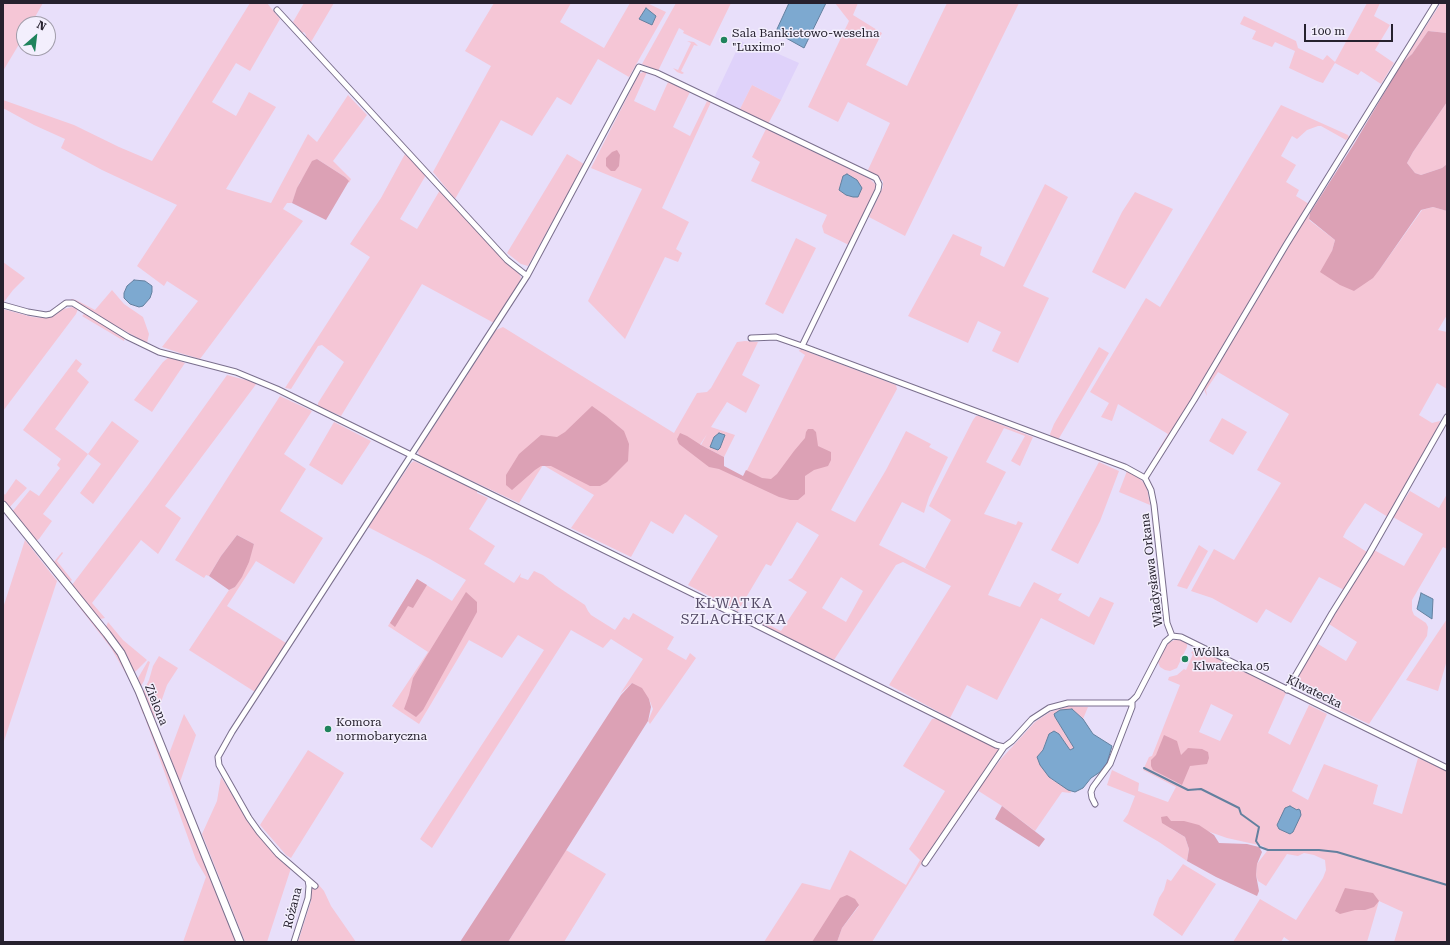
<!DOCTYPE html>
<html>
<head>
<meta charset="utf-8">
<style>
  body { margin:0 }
  #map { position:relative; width:1450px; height:945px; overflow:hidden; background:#e8dffa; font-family:"Roboto Serif",serif }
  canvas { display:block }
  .frame { position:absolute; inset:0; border:4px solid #26212e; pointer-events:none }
  .north { position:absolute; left:16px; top:16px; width:40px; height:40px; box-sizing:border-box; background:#f3effd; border:1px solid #a19daa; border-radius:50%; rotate:28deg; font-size:11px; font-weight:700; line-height:16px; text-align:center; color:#26212e }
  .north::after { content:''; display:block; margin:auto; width:14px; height:18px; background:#1f835c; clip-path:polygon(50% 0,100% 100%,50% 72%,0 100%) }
  .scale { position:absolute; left:1304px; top:24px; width:89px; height:18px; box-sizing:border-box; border:2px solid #26212e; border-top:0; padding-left:5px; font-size:12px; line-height:14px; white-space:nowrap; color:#26212e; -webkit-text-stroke:3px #f3effd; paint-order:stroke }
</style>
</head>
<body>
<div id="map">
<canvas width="1450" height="945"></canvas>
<div class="frame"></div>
<div class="north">N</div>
<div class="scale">100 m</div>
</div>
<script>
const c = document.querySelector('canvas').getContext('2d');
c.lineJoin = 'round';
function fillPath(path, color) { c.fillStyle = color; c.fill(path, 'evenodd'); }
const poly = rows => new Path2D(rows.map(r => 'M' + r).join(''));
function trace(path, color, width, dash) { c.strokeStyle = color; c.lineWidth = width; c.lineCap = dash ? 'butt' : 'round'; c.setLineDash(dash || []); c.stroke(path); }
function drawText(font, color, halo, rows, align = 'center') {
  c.font = font + ' "Roboto Serif",serif'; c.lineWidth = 3; c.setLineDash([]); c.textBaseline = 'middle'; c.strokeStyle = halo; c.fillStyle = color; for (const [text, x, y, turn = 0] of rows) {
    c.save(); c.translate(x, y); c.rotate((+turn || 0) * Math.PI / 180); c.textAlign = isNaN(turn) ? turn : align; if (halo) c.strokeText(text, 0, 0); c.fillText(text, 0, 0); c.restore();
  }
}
fillPath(poly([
  [741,41,756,48,765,48,799,63,781,100,752,85,739,111,714,98]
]), '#dfd2fa');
fillPath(poly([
  [3,3,43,3,31,24,24,24,24,36,3,71],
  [250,3,267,3,280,19,250,71,236,63,212,102,236,116,249,92,276,107,226,189,271,203,308,134,317,142,348,95,367,115,333,161,351,179,349,183,345,177,317,159,300,182,292,203,287,203,283,209,303,221,200,359,180,353,162,347,198,301,167,281,164,286,137,266,177,205,102,170,61,148,65,139,34,125,3,108,3,100,74,125,119,147,152,161],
  [304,3,334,3,311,42,306,37,306,35,304,32,302,33,293,22],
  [494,3,571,3,560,22,604,48,630,3,647,3,666,12,629,77,598,59,571,105,557,97,532,136,501,120,455,199,433,172,491,66,465,51],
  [676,3,731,3,710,46,683,33,684,31,679,28,658,71,642,64],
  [835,3,858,3,853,15,882,33,866,65,907,86,947,3,1019,3,905,236,869,217,883,187,883,181,867,172,890,123,848,102,838,122,808,107,849,21],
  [1367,3,1380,3,1374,16,1390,25,1375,50,1394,63,1381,84,1361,71,1358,75,1335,63,1323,83,1317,81,1289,68,1295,51,1275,42,1272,47,1252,39,1256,31,1240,24,1244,16,1296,41,1298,48,1323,60,1327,55,1335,62],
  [1441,3,1447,3,1447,33,1428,31,1412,54,1402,63],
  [687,41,694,42,698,46,694,45,681,71,684,73,682,74,677,72,673,68,678,70,691,43],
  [643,72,647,72,634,101,655,111,668,82,690,92,673,127,690,136,707,101,711,102,662,208,689,222,676,249,682,253,678,262,665,257,625,339,588,301,642,189,591,168,639,74],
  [752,85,781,100,768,124,739,111],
  [1447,102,1447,164,1442,168,1421,175,1415,173,1407,163,1413,152],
  [1281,105,1348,135,1349,137,1346,140,1321,126,1318,126,1307,130,1297,139,1292,136,1281,156,1296,165,1286,182,1299,190,1296,196,1309,204,1168,439,1155,455,1168,434,1118,404,1112,421,1101,417,1109,403,1090,392,1146,298,1160,307],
  [766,129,870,179,876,185,876,189,849,245,824,233,822,226,827,215,751,181,760,162,752,157],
  [405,154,426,175,400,219,417,229,440,190,519,273,521,278,520,282,494,323,422,284,341,416,318,406,318,403,344,362,322,345,318,346,291,389,285,388,370,257,350,244,381,198],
  [567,154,584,164,528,266,521,264,507,253],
  [1045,184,1068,197,1023,286,1049,298,1018,363,992,351,1001,332,978,321,968,343,908,316,953,234,982,247,980,255,1004,267],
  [1135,192,1173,209,1125,289,1092,272,1122,212],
  [1433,207,1447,211,1447,315,1438,330,1447,332,1447,389,1437,383,1419,415,1432,423,1440,421,1439,427,1388,517,1365,503,1346,531,1343,537,1367,552,1344,590,1319,577,1291,623,1266,609,1257,623,1212,598,1191,591,1214,549,1234,560,1281,483,1257,470,1289,414,1218,372,1206,390,1207,396,1205,392,1204,388,1295,233,1310,213,1309,220,1335,240,1332,251,1354,291,1380,269,1422,210],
  [796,238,816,248,783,314,765,304],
  [3,262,25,278,13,290,4,302],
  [112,290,124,304,143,317,149,334,147,343,71,301,71,299,76,300,95,310],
  [72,307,78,309,76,314,3,411,3,309,32,317,44,318,51,317,64,309],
  [85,313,125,337,124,341,82,316],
  [503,327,674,433,697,393,707,392,711,388,737,342,745,341,758,342,742,375,760,385,746,413,727,402,711,427,735,435,724,457,701,445,707,434,696,451,719,468,742,480,805,355,799,351,800,349,896,385,897,389,831,510,855,522,886,470,906,431,931,444,929,447,948,457,929,497,924,513,902,502,879,545,930,571,925,568,951,520,929,506,973,420,976,416,979,416,1033,437,1020,466,1011,461,1025,436,1004,428,986,462,1006,472,984,514,1016,525,1018,521,1023,523,988,595,1020,607,1034,582,1058,594,1062,593,1058,600,1089,617,1100,597,1114,603,1094,645,1041,618,997,700,967,685,950,718,889,685,951,586,903,562,896,565,834,660,761,625,763,622,781,631,807,592,788,580,792,578,819,535,797,522,771,566,766,564,738,611,688,585,718,536,685,514,673,534,651,521,631,557,571,528,594,495,543,465,519,503,419,456,418,451,496,330],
  [841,577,863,591,846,622,822,608],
  [1099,347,1109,353,1058,440,1051,438,1050,434,1054,424],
  [169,357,185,363,152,412,134,400,163,362],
  [76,359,82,364,77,371,89,382,55,429,88,454,112,421,139,441,93,504,80,493,101,464,88,454,43,514,52,521,39,539,36,541,12,512,30,490,39,496,60,468,57,465,61,459,23,430],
  [227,375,257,383,165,506,181,518,158,554,141,540,92,603,105,618,100,619,72,585,148,485],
  [280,396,312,411,284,454,306,469,280,511,323,538,294,584,256,561,227,606,286,643,255,692,189,650,229,590,235,587,254,544,237,535,221,556,209,576,206,575,204,578,175,560],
  [1222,418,1247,432,1233,455,1209,441],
  [334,422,371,441,342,485,309,465],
  [414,461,477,491,477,493,488,498,469,529,495,546,484,564,514,583,521,573,520,577,528,580,534,571,543,575,555,585,585,605,588,611,591,615,615,630,624,617,629,620,633,613,674,637,667,649,686,660,690,653,696,658,650,724,648,721,653,709,649,699,632,683,620,694,643,659,611,639,603,648,571,630,432,848,420,839,544,650,518,635,502,658,469,640,419,724,392,706,428,652,388,626,417,579,452,601,466,580,430,559,368,527,411,463],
  [1099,462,1119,471,1100,521,1078,564,1051,550],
  [1127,471,1138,477,1146,485,1147,488,1150,505,1119,492],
  [16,479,27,488,9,508,3,500,3,492,5,495],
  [1410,491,1439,508,1447,494,1447,549,1443,547,1412,600,1412,610,1414,615,1426,623,1428,627,1427,636,1369,724,1337,709,1300,689,1296,683,1295,679,1318,644,1346,661,1357,642,1329,624,1374,550,1404,566,1423,534,1393,517],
  [25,540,57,581,3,744,3,608],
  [1199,545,1208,551,1187,589,1177,586],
  [62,552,63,553,57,561,72,580,69,582,53,563],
  [49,568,118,653,145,713,143,714,132,684,111,648],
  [1447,619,1447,660,1438,691,1406,680],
  [108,622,123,640,147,660,135,672,117,641,106,627],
  [1177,639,1187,643,1187,647,1177,668,1170,671,1165,670,1160,667,1158,662,1167,645,1170,642],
  [1195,648,1201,650,1286,693,1268,733,1290,745,1309,705,1327,714,1292,791,1308,800,1324,764,1378,785,1373,804,1402,814,1418,758,1447,771,1447,942,1394,942,1403,912,1379,901,1367,942,1291,942,1284,937,1281,942,1233,942,1260,899,1296,920,1323,878,1326,870,1325,860,1314,855,1304,853,1298,856,1287,854,1266,886,1258,881,1256,875,1257,864,1267,851,1263,846,1227,838,1187,824,1170,828,1185,837,1189,849,1187,861,1159,842,1123,821,1128,814,1135,796,1107,785,1112,770,1139,783,1138,791,1168,802,1176,787,1143,770,1149,757,1152,756,1180,685,1168,680,1169,677,1177,675,1184,669,1186,670,1193,654,1191,653],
  [1211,704,1233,715,1220,741,1199,732],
  [159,656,178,668,167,685,155,719,143,692,149,680,153,666],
  [148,661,150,662,144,681,141,686,138,678],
  [1070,706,1088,707,1083,719,1072,709,1055,717,1074,748,1070,750,1059,734,1045,743,1043,750,1039,755,1052,780,1070,789,1071,793,1062,792,1035,831,1002,806,977,790,1001,759,1035,722,1050,712],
  [184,714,196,735,180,782,169,754],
  [145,718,147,718,237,942,183,942,206,877,196,860],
  [936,718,1000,749,996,753,923,861,872,942,837,942,842,928,859,906,812,942,764,942,802,883,830,890,850,850,906,885,920,860,909,849,945,791,903,766,932,719],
  [308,750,344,773,291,858,286,855,260,825],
  [221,777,256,832,273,853,291,868,267,942,245,942,202,834,217,801],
  [566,850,606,874,564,942,508,942],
  [1183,864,1216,884,1182,936,1153,915,1159,898,1164,890,1167,879,1171,881],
  [308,876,318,884,324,891,331,906,356,942,298,942,311,901,311,889]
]), '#f5c6d6');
fillPath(poly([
  [1428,31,1447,33,1447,102,1413,152,1407,163,1415,173,1421,175,1442,168,1447,164,1447,211,1433,207,1421,210,1380,269,1373,278,1354,291,1340,285,1320,272,1332,251,1335,240,1309,219,1310,213,1354,144,1402,63,1412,54],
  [617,150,620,155,619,166,615,171,611,171,606,166,606,158,612,152],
  [317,159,345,177,349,181,326,220,292,203,297,188,312,161],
  [592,406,606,416,624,431,629,444,628,461,607,482,600,486,590,486,551,466,541,466,535,470,512,490,506,485,506,475,519,454,541,435,557,437,565,432],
  [808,429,813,429,816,432,818,446,831,452,831,460,828,466,814,470,805,476,805,494,798,500,790,500,779,497,719,469,709,467,679,444,677,439,680,433,687,436,701,445,724,457,724,466,743,476,746,470,762,478,771,479,777,474,794,451,805,438,806,432],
  [237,535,254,544,249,562,242,577,235,587,229,590,209,576,221,556],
  [417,579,427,585,413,608,408,606,395,627,390,623],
  [466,592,477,602,477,612,423,710,416,717,404,709,409,695,413,678],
  [632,683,642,688,649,699,651,707,648,721,508,942,460,942,621,695],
  [1164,735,1177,741,1181,755,1188,748,1202,749,1208,752,1209,758,1207,764,1190,766,1182,785,1153,770,1151,766,1151,760,1156,755],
  [1002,806,1045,839,1039,847,995,819],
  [1167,816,1171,821,1184,821,1199,825,1214,835,1219,843,1247,844,1259,847,1262,852,1257,864,1256,875,1259,891,1257,896,1216,877,1187,861,1189,849,1185,837,1162,823,1161,817],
  [1345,888,1373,893,1379,901,1374,907,1365,910,1355,910,1340,914,1335,911],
  [847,895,855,899,859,905,842,928,837,942,812,942,840,898]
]), '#dca1b5');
const water = poly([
  [789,3,826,3,804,48,777,33,777,29,789,3],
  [646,8,656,16,652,25,639,19,646,8],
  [847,174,857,180,862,188,858,197,853,197,846,195,839,190,843,176,847,174],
  [134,280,145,281,152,286,152,292,150,298,143,306,139,307,130,304,124,298,124,293,127,286,134,280],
  [719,433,725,435,720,448,718,450,710,447,714,437,719,433],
  [1421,593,1433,599,1432,619,1417,609,1421,593],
  [1072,709,1083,719,1093,734,1112,746,1107,763,1100,772,1091,778,1083,788,1075,792,1068,790,1049,777,1040,765,1037,757,1043,750,1049,734,1054,731,1059,734,1070,750,1074,748,1055,717,1054,714,1060,710,1072,709],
  [1290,806,1297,810,1298,809,1300,810,1301,815,1293,832,1290,834,1279,829,1277,825,1285,808,1290,806]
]);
fillPath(water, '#7da9d0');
trace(water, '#63809f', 1);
trace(poly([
  [1144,768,1188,790,1201,789,1239,808,1241,814,1259,827,1256,841,1260,847,1268,850,1319,850,1337,852,1447,885]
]), '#63809f', 2);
const street = poly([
  [277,10,507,260,527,276],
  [3,305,28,312,46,315,51,314,66,303,73,303,128,337,159,352,236,372,277,389,734,614,996,745,1004,747],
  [751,338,776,337,802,346,1125,467,1145,478],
  [1145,478,1194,400,1286,245,1436,3],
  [1145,478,1151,490,1154,505,1167,623,1172,636],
  [1172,636,1181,637,1447,768],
  [1287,690,1332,613,1369,554,1447,417],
  [1095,804,1092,798,1091,792,1093,787,1110,764,1132,707,1132,701],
  [925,863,1004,747,1012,741,1032,719,1049,708,1068,703,1129,703,1132,701,1137,696,1165,642,1172,636],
  [315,886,278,854,259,832,249,818,219,765,218,757,232,732,527,276,639,67,657,73,876,178,879,184,878,190,802,346],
  [294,942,308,898,309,886,308,880]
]);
const secondary = poly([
  [3,505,107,634,121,653,139,691,240,942]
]);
trace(street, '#7a6f8d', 7);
trace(secondary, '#7a6f8d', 9);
trace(street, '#fff', 5);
trace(secondary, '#fff', 7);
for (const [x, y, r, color] of [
  [724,40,4,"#1f835c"],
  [1185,659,4,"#1f835c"],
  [328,729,4,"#1f835c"]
]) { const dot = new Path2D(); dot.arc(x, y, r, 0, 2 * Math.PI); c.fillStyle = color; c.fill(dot); trace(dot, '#f3effd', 1.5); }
drawText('12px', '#26212e', '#f3effd', [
  ["Sala Bankietowo-weselna",732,33],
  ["\"Luximo\"",732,47],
  ["Wólka",1193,652],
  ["Klwatecka 05",1193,666],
  ["Komora",336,722],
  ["normobaryczna",336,736]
], 'left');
drawText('12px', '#26212e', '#f3effd', [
  ["Władysława Orkana",1152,570,-97],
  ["Klwatecka",1314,692,26],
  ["Zielona",156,705,68],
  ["Różana",293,908,-76]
]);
c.letterSpacing = '1px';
drawText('14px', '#544a66', '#f3effd', [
  ["KLWATKA",734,604],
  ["SZLACHECKA",734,620]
]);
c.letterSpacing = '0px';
</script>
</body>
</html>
